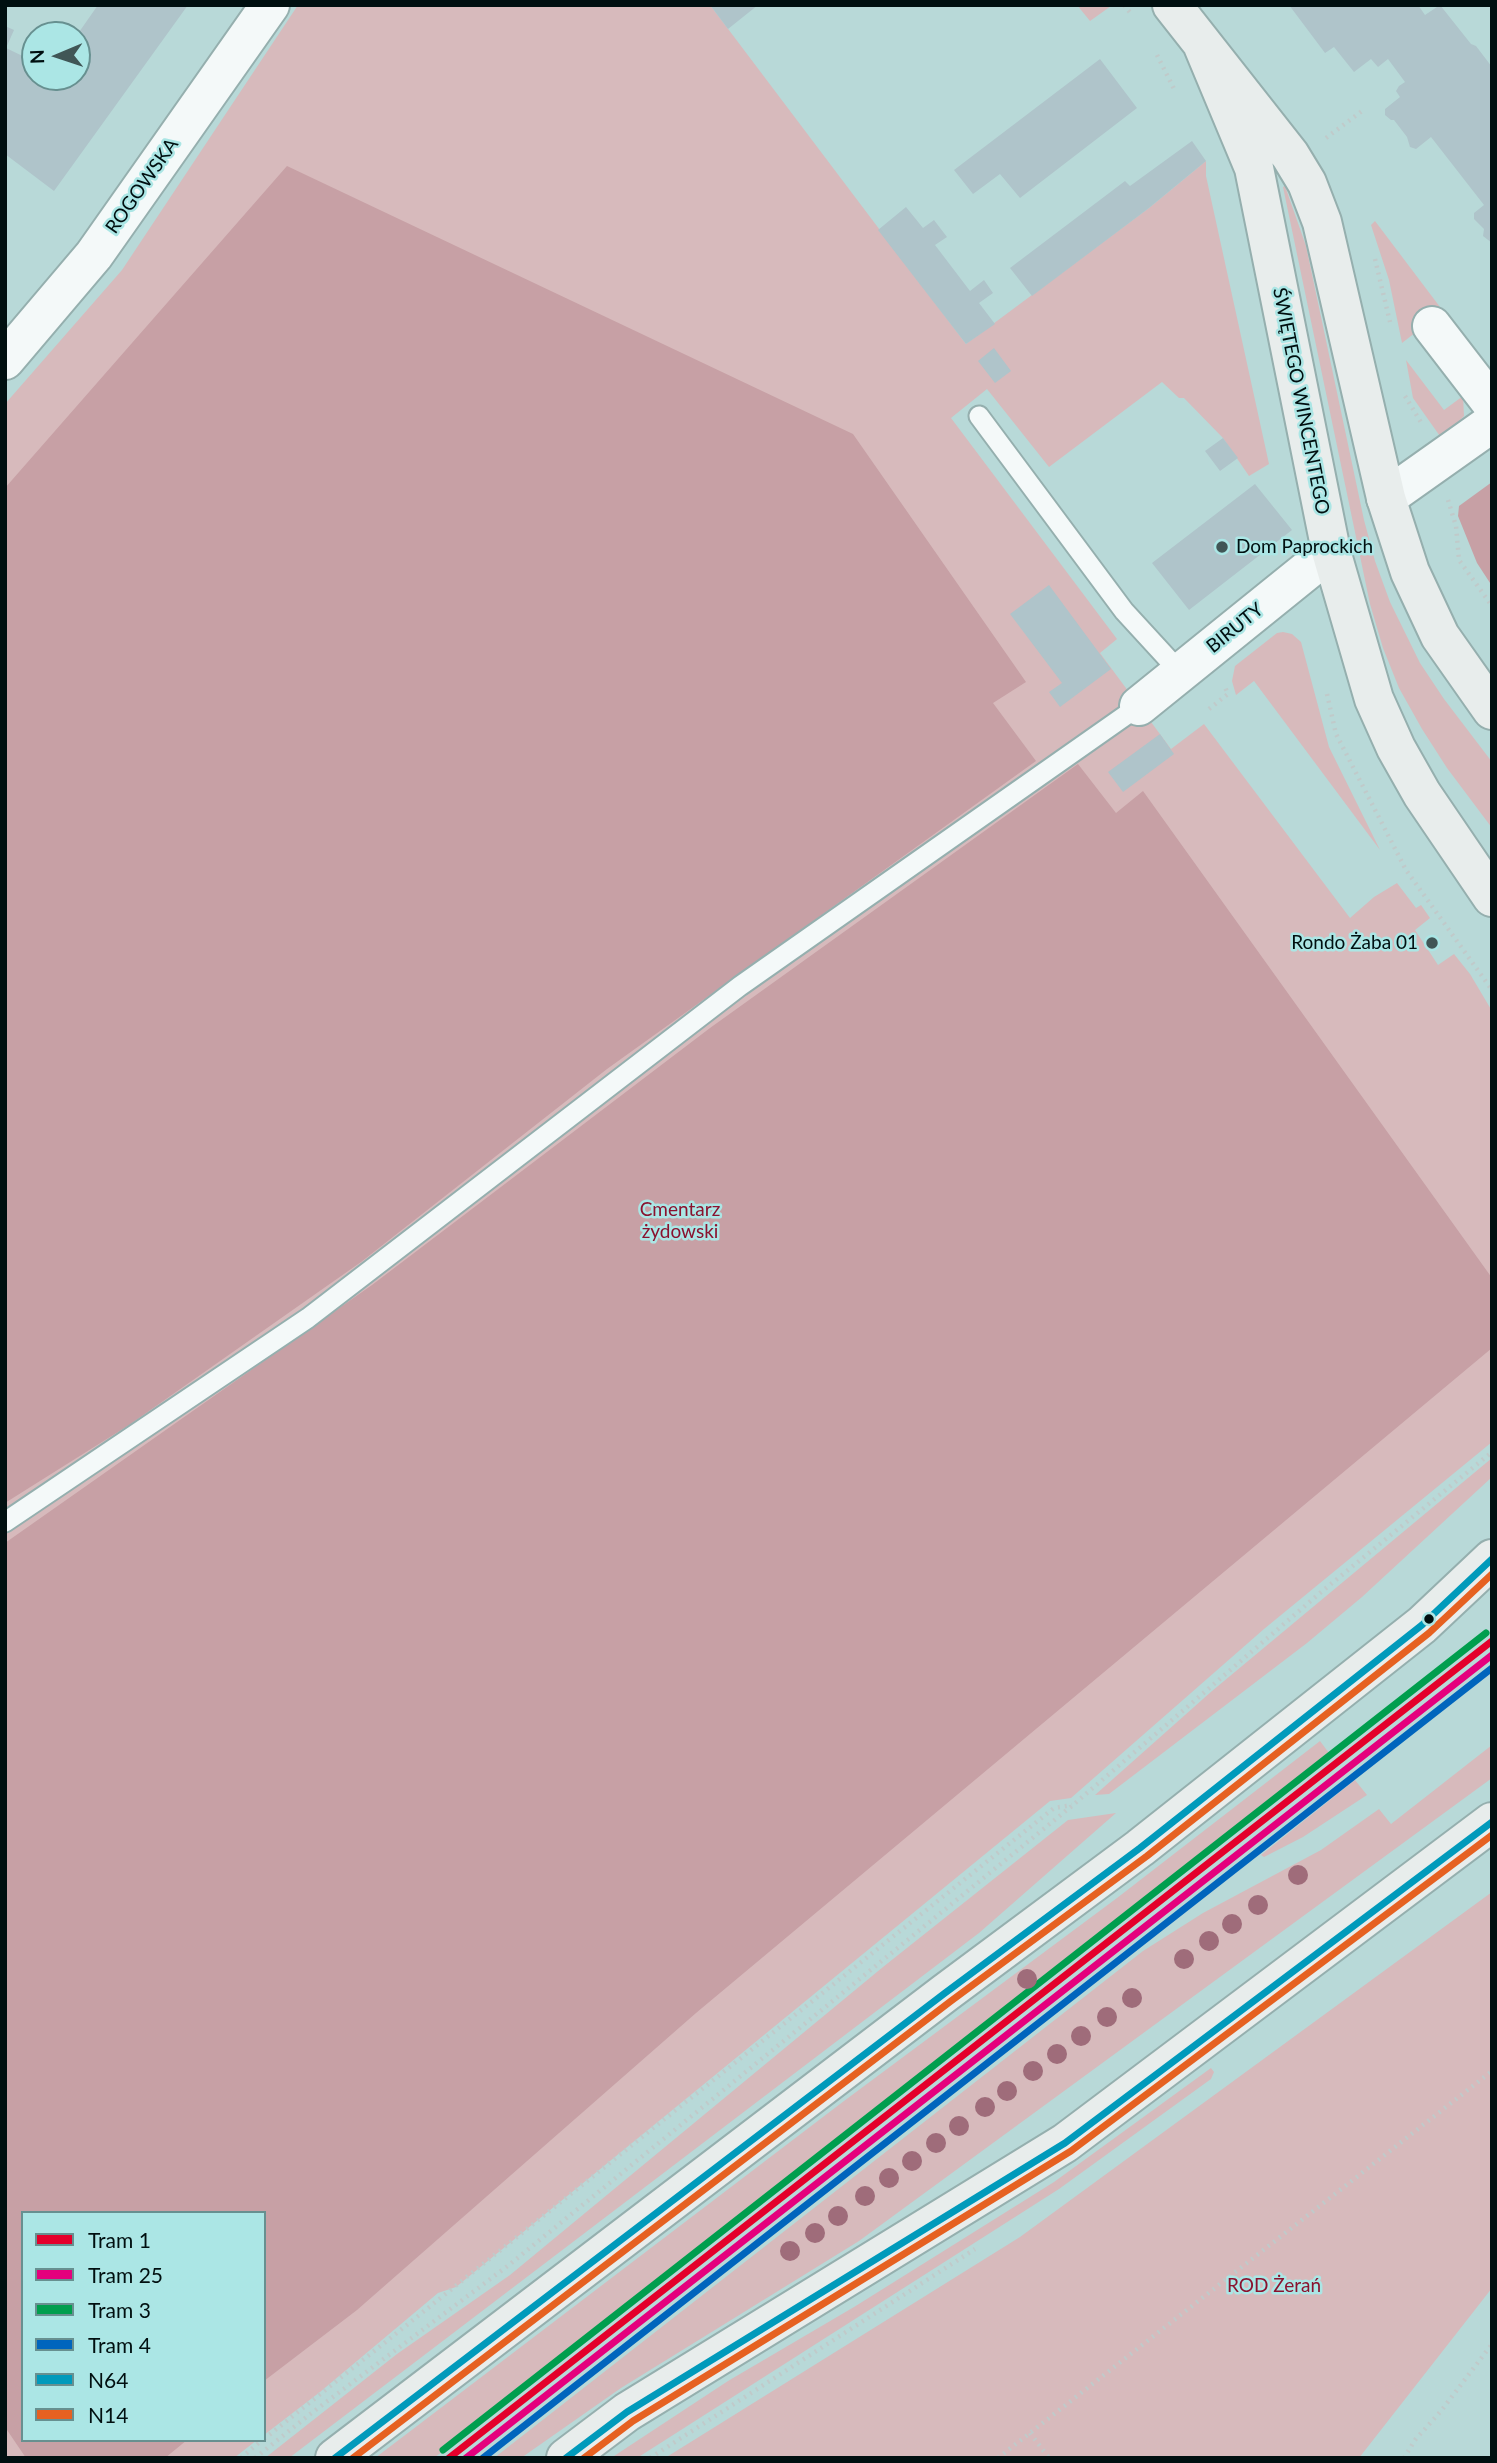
<!DOCTYPE html>
<html>
<head>
<meta charset="utf-8">
<style>
  body { margin:0 }
  #map { position:relative; width:1497px; height:2463px; overflow:hidden; background:#b8d9d8; font-family:Lato,sans-serif }
  canvas { display:block }
  .frame { position:absolute; inset:0; border:7px solid #000f10; pointer-events:none }
  .legend { position:absolute; left:21px; top:2211px; width:245px; height:231px; box-sizing:border-box; background:#abe6e5; border:2px solid #679090; margin:0; padding:9px 12px; list-style:none; font-size:21px; color:#000f10 }
  .legend li { display:flex; align-items:center; gap:14px; height:35px }
  .legend b { width:35px; border:2px solid #679090 }
  .north { position:absolute; left:21px; top:21px; width:70px; height:70px; box-sizing:border-box; background:#abe6e5; border:2px solid #679090; border-radius:50%; rotate:268deg; font-size:19px; font-weight:700; line-height:28px; text-align:center; color:#000f10 }
  .north::after { content:''; display:block; margin:auto; width:24px; height:32px; background:#405656; clip-path:polygon(50% 0,100% 100%,50% 72%,0 100%) }
</style>
</head>
<body>
<div id="map">
<canvas width="1497" height="2463"></canvas>
<div class="frame"></div>
<ul class="legend">
<li><b style="height:9px;background:#e4002b"></b>Tram 1</li>
<li><b style="height:9px;background:#e5007d"></b>Tram 25</li>
<li><b style="height:9px;background:#009e4e"></b>Tram 3</li>
<li><b style="height:9px;background:#0065bd"></b>Tram 4</li>
<li><b style="height:9px;background:#009abb"></b>N64</li>
<li><b style="height:9px;background:#e66121"></b>N14</li>
</ul>
<div class="north">N</div>
</div>
<script>
const c = document.querySelector('canvas').getContext('2d');
c.lineJoin = 'round';
function fillPath(path, color) { c.fillStyle = color; c.fill(path, 'evenodd'); }
const poly = rows => new Path2D(rows.map(r => 'M' + r).join(''));
function trace(path, color, width, dash) { c.strokeStyle = color; c.lineWidth = width; c.lineCap = dash ? 'butt' : 'round'; c.setLineDash(dash || []); c.stroke(path); }
function drawText(font, color, halo, rows, align = 'center') {
  c.font = font + ' Lato,sans-serif'; c.lineWidth = 5; c.setLineDash([]); c.textBaseline = 'middle'; c.strokeStyle = halo; c.fillStyle = color; for (const [text, x, y, turn = 0] of rows) {
    c.save(); c.translate(x, y); c.rotate((+turn || 0) * Math.PI / 180); c.textAlign = isNaN(turn) ? turn : align; if (halo) c.strokeText(text, 0, 0); c.fillText(text, 0, 0); c.restore();
  }
}
fillPath(poly([
  [298,5,710,5,966,344,1149,208,1206,161,1206,176,1269,464,1249,476,1223,438,1184,398,1179,398,1162,382,1049,467,987,389,951,418,1117,639,1100,653,1171,749,1204,724,1350,918,1374,897,1397,883,1416,908,1421,905,1430,918,1415,930,1438,965,1454,954,1470,974,1492,1011,1492,1442,1264,1629,1071,1798,1050,1801,456,2287,438,2293,320,2392,264,2435,264,2213,23,2213,23,2440,257,2440,234,2458,5,2458,5,404,122,270],
  [1077,5,1111,5,1111,6,1090,21],
  [1285,186,1306,246,1364,520,1375,561,1390,602,1420,663,1444,699,1492,762,1492,828,1447,768,1422,729,1399,688,1383,648,1370,604,1283,187],
  [1375,221,1443,311,1402,343,1389,280,1371,225],
  [1406,360,1444,410,1463,396,1464,416,1442,439,1413,398],
  [1283,632,1292,634,1301,642,1329,747,1380,850,1254,681,1236,695,1232,681,1235,666,1277,633],
  [1492,1458,1492,1477,1362,1597,1307,1643,1109,1794,1095,1795,1212,1691],
  [1320,1741,1332,1757,1216,1844,434,2458,375,2458,844,2101,1117,1898],
  [1492,1745,1492,1778,859,2241,621,2388,521,2458,494,2458,1143,1951,1203,1913,1321,1850,1379,1809,1391,1824],
  [1355,1780,1367,1795,1303,1837,1264,1857,1261,1855],
  [1116,1813,979,1933,289,2458,265,2458,397,2354,510,2275,883,1967,1068,1820],
  [1492,1892,1492,2288,1359,2458,665,2458,1020,2237],
  [1211,2068,1214,2072,1211,2079,1059,2189,637,2458,611,2458,728,2381,854,2307,1054,2182]
]), '#d7babc');
fillPath(poly([
  [287,166,853,434,1026,682,993,703,1036,761,607,1069,361,1262,129,1425,5,1503,5,488],
  [1492,482,1492,586,1477,563,1458,516,1459,506],
  [1078,764,1116,813,1143,791,1492,1278,1492,1348,696,2013,357,2310,264,2381,264,2213,23,2213,23,2440,187,2440,165,2458,26,2458,5,2427,5,1543,372,1285,710,1028]
]), '#c7a0a5');
fillPath(poly([
  [98,5,188,5,54,191,5,154,5,26,14,30,6,48,35,62,35,77,77,77,77,35],
  [710,5,758,5,728,29],
  [1289,5,1418,5,1425,15,1440,5,1471,44,1476,46,1492,67,1492,243,1483,236,1484,229,1474,219,1474,213,1484,205,1431,137,1416,149,1410,147,1407,137,1394,120,1391,120,1385,115,1385,109,1400,97,1396,91,1399,86,1405,82,1388,59,1378,67,1371,59,1354,72,1334,47,1325,53],
  [1100,59,1137,108,1020,198,1000,174,973,194,954,170],
  [1192,141,1206,161,1149,208,1032,296,1010,268,1125,181,1130,186],
  [906,207,923,228,934,220,947,237,935,245,970,291,984,280,993,293,979,303,995,324,966,344,878,230],
  [994,348,1011,371,995,383,978,361],
  [1223,438,1238,458,1220,471,1205,451],
  [1255,484,1292,530,1189,610,1152,563],
  [1049,585,1111,669,1060,707,1049,692,1062,683,1010,614],
  [1160,734,1174,754,1123,792,1108,772]
]), '#afc4ca');
const lane = poly([
  [979,416,1124,611,1180,672],
  [5,1522,308,1318,740,986,1139,706]
]);
const street = poly([
  [1432,326,1492,404],
  [5,360,94,255,270,5],
  [1386,498,1492,423],
  [1139,706,1331,551]
]);
const secondary = poly([
  [1172,5,1290,155,1307,183,1322,222,1386,498,1410,572,1440,636,1492,710],
  [1203,46,1254,168,1331,551,1374,699,1396,748,1422,794,1492,897],
  [335,2458,945,1993,1140,1848,1422,1625,1492,1559],
  [566,2458,627,2412,1065,2143,1492,1822]
]);
trace(lane, '#95afae', 23);
trace(street, '#95afae', 42);
trace(secondary, '#95afae', 42);
trace(poly([
  [1124,5,1132,15],
  [1157,55,1175,91],
  [1326,138,1362,111],
  [1375,259,1390,322],
  [1405,396,1422,424],
  [1448,500,1456,526,1459,560,1492,606],
  [1327,694,1336,734,1406,870,1492,990],
  [1209,709,1228,694,1225,687],
  [1030,2433,1049,2458],
  [264,2439,1054,1808,1072,1805],
  [241,2458,262,2440],
  [255,2458,309,2415,509,2265,1073,1805,1320,1593,1492,1452],
  [650,2458,975,2249],
  [998,2458,1492,2071],
  [1404,2458,1415,2440,1441,2411,1492,2344]
]), '#c0caca', 4.5, [2, 5]);
trace(lane, '#f4f9f9', 19);
trace(street, '#f4f9f9', 38);
trace(secondary, '#e8edec', 38);
trace(poly([
  [335,2458,945,1993,1140,1848,1422,1625,1492,1559],
  [566,2458,627,2412,1065,2143,1492,1822]
]), '#009abb', 7);
trace(poly([
  [353,2458,951,2001,1147,1856,1429,1633,1492,1574],
  [584,2458,633,2421,1071,2151,1492,1835]
]), '#e66121', 7);
trace(poly([
  [449,2458,1492,1641]
]), '#e4002b', 7);
trace(poly([
  [466,2458,1492,1655]
]), '#e5007d', 7);
trace(poly([
  [443,2450,1486,1633]
]), '#009e4e', 7);
trace(poly([
  [483,2458,1492,1668]
]), '#0065bd', 7);
c.fillStyle = '#9f6c7a';
for (const [x, y] of [
  [1298,1875],
  [1258,1905],
  [1232,1924],
  [1209,1941],
  [1184,1959],
  [1027,1979],
  [1132,1998],
  [1107,2017],
  [1081,2036],
  [1057,2054],
  [1033,2071],
  [1007,2091],
  [985,2107],
  [959,2126],
  [936,2143],
  [912,2161],
  [889,2178],
  [865,2196],
  [838,2216],
  [815,2233],
  [790,2251]
]) { c.beginPath(); c.arc(x, y, 10, 0, 2 * Math.PI); c.fill(); }
for (const [x, y, r, color] of [
  [1222,547,7,"#405656"],
  [1432,943,7,"#405656"],
  [1429,1619,6,"#000f10"]
]) { const dot = new Path2D(); dot.arc(x, y, r, 0, 2 * Math.PI); c.fillStyle = color; c.fill(dot); trace(dot, '#abe6e5', 2.5); }
drawText('19px', '#000f10', '#abe6e5', [
  ["ROGOWSKA",142,186,-55],
  ["ŚWIĘTEGO WINCENTEGO",1301,401,79],
  ["BIRUTY",1235,628,-39]
]);
drawText('19px', '#000f10', '#abe6e5', [
  ["Dom Paprockich",1236,547],
  ["Rondo Żaba 01",1418,943,"right"]
], 'left');
drawText('19px', '#8a122e', '#abe6e5', [
  ["Cmentarz",680,1210],
  ["żydowski",680,1232],
  ["ROD Żerań",1274,2286]
]);
</script>
</body>
</html>
